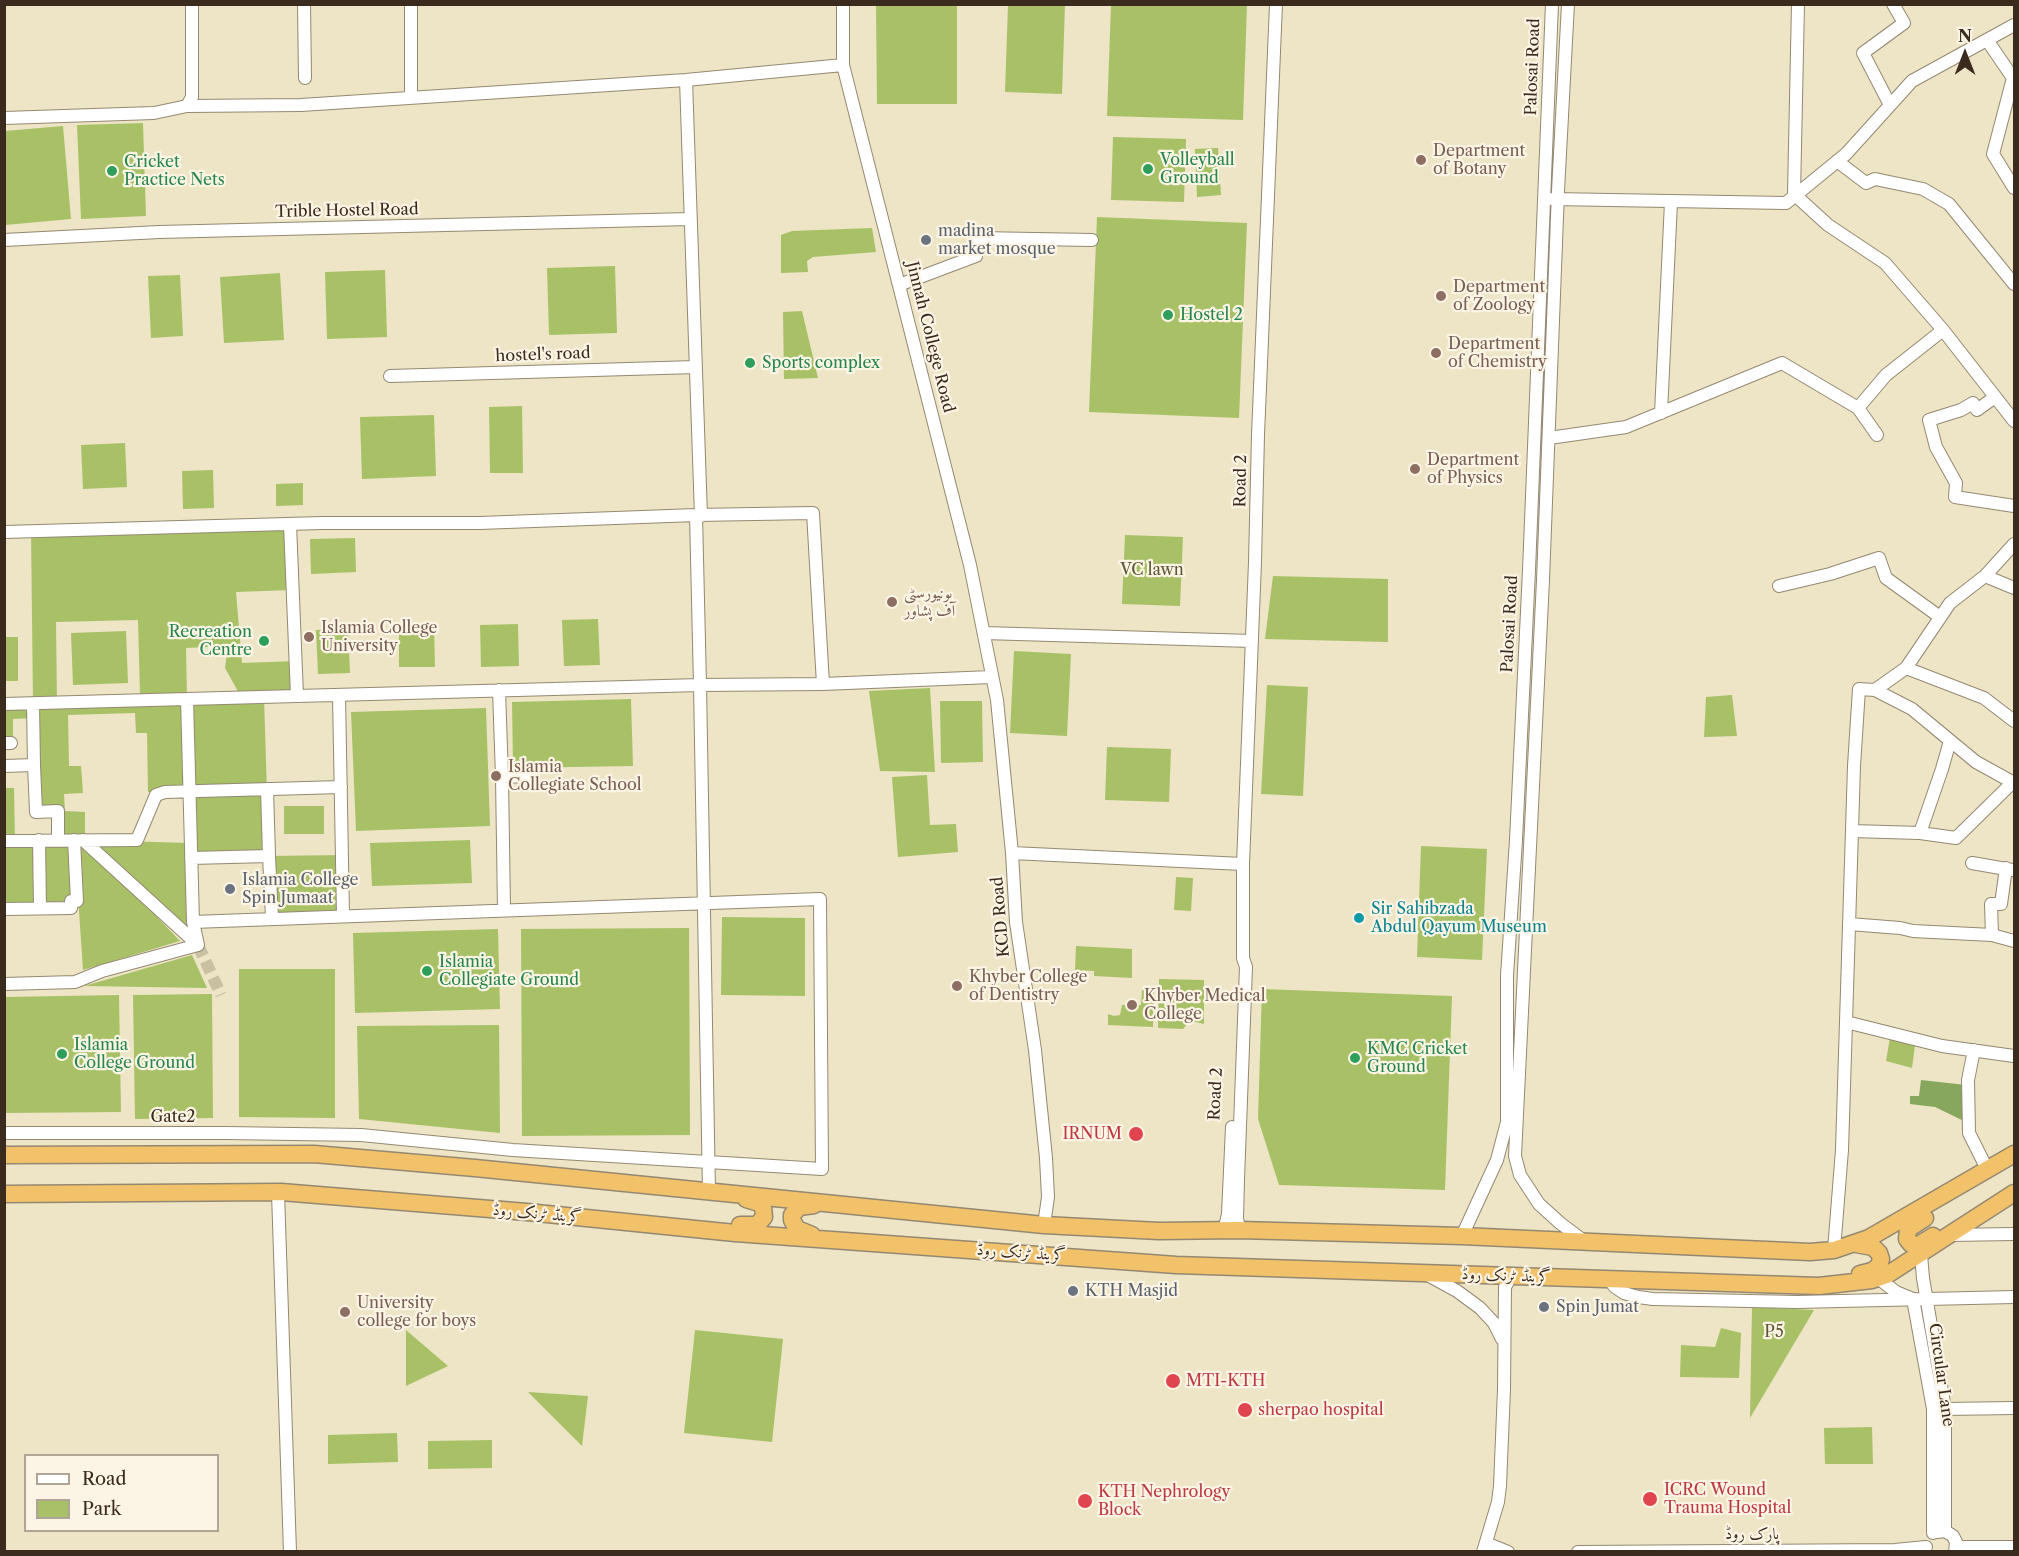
<!DOCTYPE html>
<html>
<head>
<meta charset="utf-8">
<style>
  body { margin:0 }
  #map { position:relative; width:2019px; height:1556px; overflow:hidden; background:#ede5c5; font-family:"Libre Caslon Text",serif }
  canvas { display:block }
  .frame { position:absolute; inset:0; border:6px solid #3b2a1e; pointer-events:none }
  .legend { position:absolute; left:24px; top:1454px; width:195px; height:78px; box-sizing:border-box; background:#fcf5e5; border:2px solid #afa495; margin:0; padding:8px 10px; list-style:none; font-size:18px; color:#3b2a1e }
  .legend li { display:flex; align-items:center; gap:12px; height:30px }
  .legend b { width:30px; border:2px solid #afa495 }
  .north { position:absolute; left:1935px; top:24px; width:60px; height:60px; -webkit-text-stroke:4px #fcf5e5; paint-order:stroke; rotate:0deg; font-size:16px; font-weight:700; line-height:24px; text-align:center; color:#3b2a1e }
  .north::after { content:''; display:block; margin:auto; width:21px; height:27px; background:#3b2a1e; clip-path:polygon(50% 0,100% 100%,50% 72%,0 100%) }
</style>
</head>
<body>
<div id="map">
<canvas width="2019" height="1556"></canvas>
<div class="frame"></div>
<ul class="legend">
<li><b style="height:8px;background:#fff"></b>Road</li>
<li><b style="height:16px;background:#a8c167"></b>Park</li>
</ul>
<div class="north">N</div>
</div>
<script>
const c = document.querySelector('canvas').getContext('2d');
c.lineJoin = 'round';
function fillPath(path, color) { c.fillStyle = color; c.fill(path, 'evenodd'); }
const poly = rows => new Path2D(rows.map(r => 'M' + r).join(''));
function trace(path, color, width, dash) { c.strokeStyle = color; c.lineWidth = width; c.lineCap = dash ? 'butt' : 'round'; c.setLineDash(dash || []); c.stroke(path); }
function drawText(font, color, halo, rows, align = 'center') {
  c.font = font + ' "Libre Caslon Text",Amiri,serif'; c.lineWidth = 4.5; c.setLineDash([]); c.textBaseline = 'middle'; c.strokeStyle = halo; c.fillStyle = color; for (const [text, x, y, turn = 0] of rows) {
    c.save(); c.translate(x, y); c.rotate((+turn || 0) * Math.PI / 180); c.textAlign = isNaN(turn) ? turn : align; if (halo) c.strokeText(text, 0, 0); c.fillText(text, 0, 0); c.restore();
  }
}
fillPath(poly([
  [876,5,957,5,957,104,877,104],
  [1008,5,1065,5,1062,94,1005,92],
  [1111,5,1247,5,1243,120,1107,116],
  [143,123,146,216,81,219,77,125],
  [63,126,71,219,5,225,5,131],
  [1113,137,1186,139,1184,202,1111,200],
  [1218,148,1221,195,1197,197,1195,149],
  [1097,217,1247,223,1239,418,1089,412],
  [872,228,876,252,813,257,807,261,808,272,781,273,781,235,792,231],
  [615,266,617,333,549,335,547,268],
  [385,270,387,337,327,339,325,272],
  [280,273,284,340,224,343,220,277],
  [180,275,183,336,151,338,148,276],
  [802,311,818,378,784,379,783,312],
  [522,406,523,473,490,473,489,407],
  [434,415,436,476,362,479,360,417],
  [125,443,127,487,83,489,81,445],
  [213,470,214,508,183,509,182,471],
  [303,483,303,505,276,506,276,484],
  [290,524,292,590,236,592,242,663,295,661,297,696,264,697,269,856,342,855,343,915,272,918,269,856,189,858,191,939,90,847,180,941,83,970,77,881,71,908,5,909,5,788,14,788,15,841,58,840,59,812,36,812,33,718,13,719,13,742,5,743,4,704,33,703,31,531],
  [138,620,140,695,57,703,56,622],
  [228,646,225,668,241,697,187,699,186,648],
  [135,713,136,733,147,733,148,792,187,792,189,843,85,840,85,812,65,811,64,794,83,793,81,766,69,766,68,715],
  [1125,535,1183,537,1180,606,1122,604],
  [355,538,356,572,311,574,310,539],
  [1273,576,1388,579,1388,642,1265,639],
  [598,619,600,665,564,666,562,620],
  [518,624,519,666,481,667,480,625],
  [399,625,434,625,435,667,399,667],
  [348,629,350,673,318,674,316,630],
  [126,631,128,683,73,685,71,633],
  [4,637,18,637,18,681,5,681],
  [1014,651,1071,654,1067,736,1010,733],
  [1267,685,1308,687,1303,796,1261,794],
  [930,688,935,772,880,771,869,691],
  [1732,695,1737,736,1704,737,1706,697],
  [631,699,633,766,513,768,512,702],
  [940,701,982,701,983,762,941,763],
  [486,708,490,826,356,831,351,712],
  [1107,747,1171,749,1169,802,1105,800],
  [927,775,930,825,956,824,958,852,898,857,892,777],
  [284,806,324,806,324,834,284,834],
  [470,840,472,883,372,886,370,843],
  [1421,846,1487,849,1482,960,1417,957],
  [1176,877,1193,878,1191,911,1174,910],
  [722,917,805,918,805,996,721,995],
  [689,928,690,1135,522,1136,521,929],
  [498,929,500,1009,355,1013,353,933],
  [1076,946,1132,949,1132,978,1094,976,1094,971,1075,970],
  [192,955,207,988,84,986],
  [239,969,335,969,335,1118,239,1117],
  [1159,979,1204,980,1204,1024,1192,1021,1188,1023,1183,1029,1158,1028],
  [1262,989,1452,996,1445,1190,1279,1185,1258,1119],
  [1142,990,1154,990,1153,1027,1108,1025,1108,1014,1114,1016,1120,1015,1122,1005,1141,1005],
  [212,994,213,1118,135,1119,133,995],
  [119,995,121,1112,5,1113,5,997],
  [499,1025,500,1133,359,1119,357,1026],
  [1890,1038,1915,1045,1912,1068,1886,1061],
  [1752,1307,1814,1310,1750,1418],
  [1721,1328,1741,1333,1739,1378,1680,1377,1681,1345,1715,1347],
  [406,1330,448,1366,406,1386],
  [695,1330,783,1339,772,1442,684,1433],
  [528,1392,588,1396,582,1446],
  [1872,1427,1873,1464,1825,1464,1824,1428],
  [397,1433,398,1462,328,1464,328,1435],
  [492,1440,492,1468,428,1469,428,1441]
]), '#a8c167');
fillPath(poly([
  [1921,1080,1966,1085,1966,1122,1935,1107,1910,1104,1910,1096,1919,1096]
]), '#86a75c');
trace(poly([
  [198,945,221,995]
]), '#c9c0a4', 12, [12, 6]);
const minor = poly([
  [304,4,305,78],
  [843,4,843,65,970,565,997,700,1012,853,1016,922,1035,1050,1046,1158,1048,1197,1044,1225],
  [1568,4,1558,191,1543,580,1515,1156,1520,1175,1539,1204,1560,1223,1584,1241],
  [1798,4,1794,194,1828,225,1885,263,1943,330,2014,421],
  [1987,40,2013,78,1993,154,2014,188],
  [686,80,701,516],
  [411,98,411,4],
  [1890,105,1863,53,1904,23,1893,4],
  [187,106,301,105,686,80,843,65],
  [4,118,154,113,187,106,192,97,192,4],
  [1837,161,1866,183,1875,179,1923,189,1949,204,2014,284],
  [1552,199,1786,203,1846,154,1912,81,2014,25],
  [4,240,159,232,690,219],
  [899,285,976,256,977,238,1092,240],
  [390,376,696,367],
  [1995,397,1977,410,1973,403,1961,410,1929,420,1936,447,1956,483,1955,497,2014,506],
  [1858,408,1886,375,1943,330],
  [1661,413,1671,202],
  [1549,438,1626,427,1782,363,1858,408,1877,435],
  [696,515,700,685,709,1192],
  [290,524,297,696],
  [4,532,322,523,480,523,696,515,813,513,823,684],
  [1985,576,2014,588],
  [1779,586,1830,574,1879,558,1886,578,1940,617],
  [984,633,1252,641],
  [1906,668,1984,698,2014,721],
  [499,690,502,777,529,776],
  [1875,690,1912,709,1976,762,2014,783],
  [339,695,343,915],
  [4,704,700,685,823,684,991,677],
  [4,743,11,743],
  [34,765,36,812,58,811,58,840],
  [4,766,34,765,33,704],
  [502,777,504,910],
  [267,789,269,856],
  [1852,831,1920,833,1956,838,2013,782],
  [1920,833,1942,769,1950,741],
  [39,840,40,908],
  [83,840,197,944],
  [4,841,137,840,156,795,165,792,341,787],
  [1012,853,1243,864],
  [191,858,269,856,272,918],
  [1972,863,2012,870],
  [4,909,71,908,71,901,77,901,74,840],
  [1849,924,1900,928,1913,931,1992,935,2014,941],
  [1992,935,1991,904,2001,904,2006,868],
  [4,984,75,982,102,971,198,945,193,922,187,699],
  [1846,1022,1942,1046,2014,1056],
  [1974,1050,1968,1080,1969,1133,1988,1171],
  [4,1133,226,1133,361,1135,513,1150,822,1169,820,899,193,922],
  [278,1193,290,1552],
  [1239,1230,1237,1218,1238,1179,1246,967,1243,958,1243,864,1255,562,1258,435,1276,4],
  [1224,1231,1228,1214,1232,1127],
  [1950,1235,2014,1234],
  [1462,1236,1497,1160,1507,1122,1507,976,1516,840,1529,570,1552,4],
  [1834,1250,1842,1150,1854,766,1859,689,1875,690,1906,668,1950,603,1985,576,2014,544],
  [1921,1255,1923,1278,1945,1409,1945,1531],
  [1426,1274,1457,1291,1480,1308,1494,1323,1502,1339],
  [1608,1278,1615,1287,1624,1293,1638,1297,1653,1299,1797,1302,2014,1297],
  [1878,1278,1896,1292,1913,1299,1933,1409,1933,1533],
  [1945,1409,2014,1408],
  [1937,1532,1945,1531,1953,1536,1956,1542,1955,1552],
  [1486,1543,1508,1552],
  [1956,1547,2014,1547],
  [1483,1552,1498,1502,1500,1486,1504,1389,1505,1287,1509,1280,1514,1276],
  [1578,1552,1895,1550,1926,1547]
]);
const highway = poly([
  [4,1155,314,1154,475,1168,1044,1225,1159,1231,1239,1230,1462,1236,1810,1252,1834,1250,1869,1238,2014,1154],
  [4,1194,281,1192,527,1212,735,1233,1176,1265,1819,1286,1872,1280,1887,1275,2014,1193],
  [1925,1218,1908,1229,1907,1239,1911,1244,1915,1245,1920,1244,1933,1236],
  [740,1225,757,1225,764,1217,763,1207,759,1203,746,1199],
  [812,1235,797,1229,792,1220,792,1215,799,1207,814,1205],
  [1856,1244,1873,1247,1879,1253,1881,1259,1879,1266,1872,1271,1860,1274]
]);
trace(minor, '#948872', 14);
trace(highway, '#948872', 19);
trace(minor, '#fff', 12);
trace(highway, '#f2c26a', 16);
for (const [x, y, r, color] of [
  [1421,160,6,"#8d6e63"],
  [1148,169,6,"#2e9e5b"],
  [112,171,6,"#2e9e5b"],
  [926,240,6,"#6b7280"],
  [1441,296,6,"#8d6e63"],
  [1168,315,6,"#2e9e5b"],
  [1436,353,6,"#8d6e63"],
  [750,363,6,"#2e9e5b"],
  [1415,469,6,"#8d6e63"],
  [892,602,6,"#8d6e63"],
  [309,637,6,"#8d6e63"],
  [264,641,6,"#2e9e5b"],
  [496,776,6,"#8d6e63"],
  [230,889,6,"#6b7280"],
  [1359,918,6,"#0f9aa8"],
  [427,971,6,"#2e9e5b"],
  [957,986,6,"#8d6e63"],
  [1132,1005,6,"#8d6e63"],
  [62,1054,6,"#2e9e5b"],
  [1355,1058,6,"#2e9e5b"],
  [1136,1134,8,"#e0444e"],
  [1073,1291,6,"#6b7280"],
  [1544,1307,6,"#6b7280"],
  [345,1312,6,"#8d6e63"],
  [1173,1381,8,"#e0444e"],
  [1245,1410,8,"#e0444e"],
  [1650,1499,8,"#e0444e"],
  [1085,1501,8,"#e0444e"]
]) { const dot = new Path2D(); dot.arc(x, y, r, 0, 2 * Math.PI); c.fillStyle = color; c.fill(dot); trace(dot, '#fcf5e5', 2); }
drawText('16px', '#3b2a1e', '#fcf5e5', [
  ["Palosai Road",1533,67,-88],
  ["Trible Hostel Road",347,211,-1],
  ["Jinnah College Road",930,337,76],
  ["hostel's road",543,355,-2],
  ["Road 2",1241,481,-89],
  ["Palosai Road",1510,624,-87],
  ["KCD Road",1001,917,-95],
  ["Road 2",1216,1094,-87],
  ["Gate2",173,1117],
  ["گرینڈ ٹرنک روڈ",537,1214,5],
  ["گرینڈ ٹرنک روڈ",1021,1253,4],
  ["گرینڈ ٹرنک روڈ",1506,1276,2],
  ["Circular Lane",1941,1375,82],
  ["پارک روڈ",1752,1534]
]);
drawText('16px', '#785e54', '#fcf5e5', [
  ["Department",1433,151],
  ["of Botany",1433,169],
  ["Department",1453,287],
  ["of Zoology",1453,305],
  ["Department",1448,344],
  ["of Chemistry",1448,362],
  ["Department",1427,460],
  ["of Physics",1427,478],
  ["یونیورسٹی",904,593],
  ["آف پشاور",904,611],
  ["Islamia College",321,628],
  ["University",321,646],
  ["Islamia",508,767],
  ["Collegiate School",508,785],
  ["Khyber College",969,977],
  ["of Dentistry",969,995],
  ["Khyber Medical",1144,996],
  ["College",1144,1014],
  ["University",357,1303],
  ["college for boys",357,1321]
], 'left');
drawText('16px', '#27864d', '#fcf5e5', [
  ["Volleyball",1160,160],
  ["Ground",1160,178],
  ["Cricket",124,162],
  ["Practice Nets",124,180],
  ["Hostel 2",1180,315],
  ["Sports complex",762,363],
  ["Recreation",252,632,"right"],
  ["Centre",252,650,"right"],
  ["Islamia",439,962],
  ["Collegiate Ground",439,980],
  ["Islamia",74,1045],
  ["College Ground",74,1063],
  ["KMC Cricket",1367,1049],
  ["Ground",1367,1067]
], 'left');
drawText('16px', '#5b616d', '#fcf5e5', [
  ["madina",938,231],
  ["market mosque",938,249],
  ["Islamia College",242,880],
  ["Spin Jumaat",242,898],
  ["KTH Masjid",1085,1291],
  ["Spin Jumat",1556,1307]
], 'left');
drawText('16px', '#5c5734', '#fcf5e5', [
  ["VC lawn",1152,570],
  ["P5",1774,1332]
]);
drawText('16px', '#0d838f', '#fcf5e5', [
  ["Sir Sahibzada",1371,909],
  ["Abdul Qayum Museum",1371,927]
], 'left');
drawText('16px', '#be3a42', '#fcf5e5', [
  ["IRNUM",1122,1134,"right"],
  ["MTI-KTH",1186,1381],
  ["sherpao hospital",1258,1410],
  ["ICRC Wound",1664,1490],
  ["Trauma Hospital",1664,1508],
  ["KTH Nephrology",1098,1492],
  ["Block",1098,1510]
], 'left');
</script>
</body>
</html>
